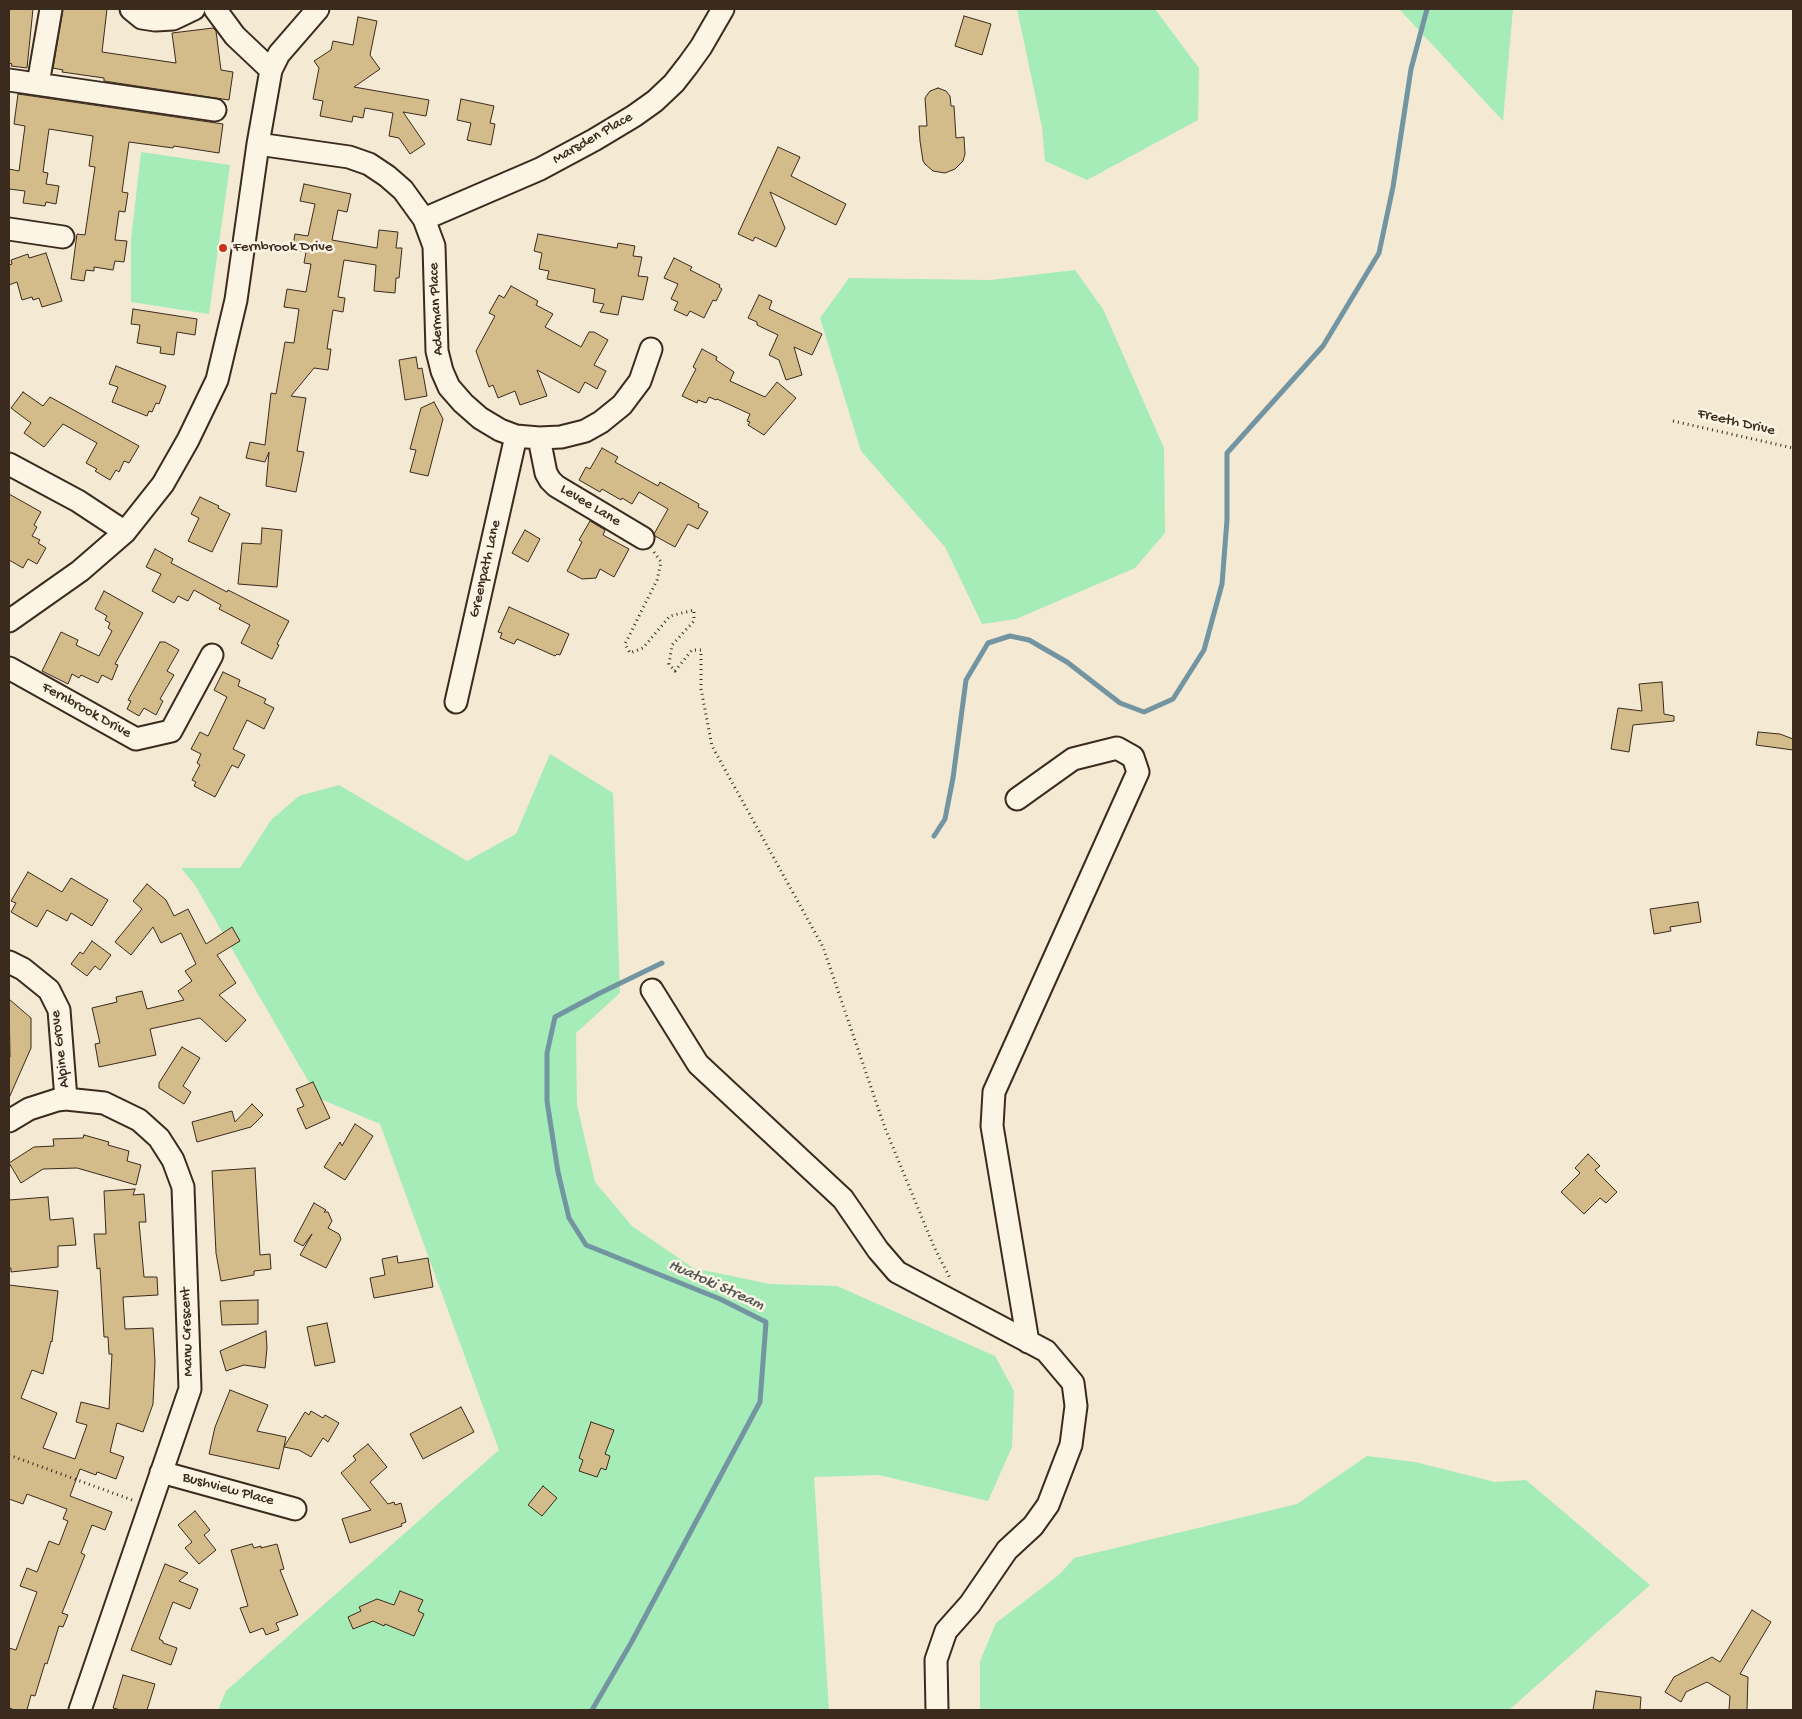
<!DOCTYPE html>
<html>
<head>
<meta charset="utf-8">
<style>
  body { margin:0 }
  #map { position:relative; width:1802px; height:1719px; overflow:hidden; background:#f4e9d3; font-family:"Gochi Hand",sans-serif }
  canvas { display:block }
  .frame { position:absolute; inset:0; border:10px solid #3b2a1e; pointer-events:none }
</style>
</head>
<body>
<div id="map">
<canvas width="1802" height="1719"></canvas>
<div class="frame"></div>
</div>
<script>
const c = document.querySelector('canvas').getContext('2d');
c.lineJoin = 'round';
function fillPath(path, color) { c.fillStyle = color; c.fill(path, 'evenodd'); }
const poly = rows => new Path2D(rows.map(r => 'M' + r).join(''));
function trace(path, color, width, dash) { c.strokeStyle = color; c.lineWidth = width; c.lineCap = dash ? 'butt' : 'round'; c.setLineDash(dash || []); c.stroke(path); }
function drawText(font, color, halo, rows, align = 'center') {
  c.font = font + ' "Gochi Hand",sans-serif'; c.lineWidth = 5; c.setLineDash([]); c.textBaseline = 'middle'; c.strokeStyle = halo; c.fillStyle = color; for (const [text, x, y, turn = 0] of rows) {
    c.save(); c.translate(x, y); c.rotate((+turn || 0) * Math.PI / 180); c.textAlign = isNaN(turn) ? turn : align; if (halo) c.strokeText(text, 0, 0); c.fillText(text, 0, 0); c.restore();
  }
}
fillPath(poly([
  [1017,9,1155,9,1199,68,1198,120,1087,180,1045,161,1042,127],
  [1399,9,1513,9,1503,121,1428,40],
  [141,152,230,165,209,314,131,302,131,240],
  [1075,270,1103,309,1164,448,1165,533,1135,568,1016,619,982,624,945,547,861,451,820,318,849,278,991,280],
  [550,754,613,793,620,993,576,1033,577,1105,595,1182,632,1226,693,1268,770,1284,837,1286,995,1356,1014,1391,1012,1447,988,1501,879,1475,814,1477,829,1710,218,1710,226,1691,499,1450,380,1124,318,1098,195,885,181,868,240,868,271,820,299,796,339,785,467,861,516,834],
  [1367,1456,1415,1462,1495,1482,1526,1480,1650,1585,1509,1710,980,1710,980,1661,996,1623,1060,1574,1074,1558,1297,1504]
]), '#a6ecb9');
trace(poly([
  [934,836,945,819,953,778,966,680,988,643,1010,636,1029,640,1067,662,1120,703,1144,712,1173,699,1204,650,1222,584,1227,520,1227,453,1323,346,1379,253,1393,187,1411,69,1427,9],
  [592,1710,631,1643,760,1402,766,1322,720,1299,586,1245,569,1218,558,1172,547,1101,547,1053,555,1017,600,993,662,963]
]), '#7295a1', 5);
const building = poly([
  [9,9,33,9,27,68,11,66,12,64,9,63,9,9],
  [63,9,107,9,102,52,176,63,172,33,213,28,216,31,221,70,233,72,229,100,104,81,104,78,62,72,63,70,53,68,63,9],
  [964,16,991,24,982,55,955,46,964,16],
  [358,17,377,21,370,55,380,69,354,87,429,100,426,116,403,112,425,144,410,154,399,138,389,136,393,113,365,108,363,118,353,116,352,122,320,116,323,101,313,99,319,68,314,61,331,50,333,41,353,45,358,17],
  [938,88,946,91,950,96,951,106,954,106,956,138,964,137,965,154,963,161,955,169,945,173,933,171,925,164,923,161,920,141,919,126,927,126,925,98,930,91,938,88],
  [18,94,223,124,219,153,174,146,173,148,129,142,122,192,128,193,125,212,119,211,115,240,127,241,124,262,115,261,113,270,94,267,94,271,86,270,84,281,71,279,77,234,85,235,95,167,89,166,93,136,49,129,43,172,48,173,46,184,59,186,56,204,46,202,45,206,23,203,25,191,9,189,9,169,19,171,25,126,14,124,18,94],
  [461,99,494,106,490,123,495,124,491,145,467,140,471,123,457,120,461,99],
  [778,147,800,157,791,176,846,204,836,225,770,192,785,228,776,247,755,237,753,241,738,234,778,147],
  [304,184,351,194,347,212,338,210,332,240,377,248,379,230,398,232,396,248,402,248,399,278,396,278,395,293,374,291,376,265,344,260,338,297,345,298,343,312,333,310,327,349,331,349,328,370,314,368,291,396,306,398,297,451,304,452,296,492,266,486,269,452,265,462,246,458,250,442,265,445,271,393,276,394,285,342,294,343,299,309,284,307,287,289,306,292,311,264,304,263,306,252,292,250,295,234,308,236,315,204,300,201,304,184],
  [538,234,617,248,618,243,635,246,633,256,642,257,638,276,648,277,643,300,622,296,618,315,600,312,604,304,593,302,595,289,547,279,549,271,539,269,542,253,534,251,538,234],
  [46,253,62,301,42,307,39,298,33,300,32,297,22,300,17,282,9,285,9,265,12,264,11,260,28,254,29,258,46,253],
  [674,258,692,267,690,270,720,285,719,287,722,289,716,301,713,300,704,318,690,311,687,316,674,310,678,302,671,299,678,284,664,278,674,258],
  [511,286,538,301,536,305,553,314,545,327,581,347,589,332,594,332,608,340,594,365,606,371,597,389,585,382,579,393,537,370,547,396,520,405,515,391,498,398,493,385,489,387,476,351,495,316,489,313,499,295,504,298,511,286],
  [759,295,772,301,769,309,822,334,812,355,794,347,802,375,786,380,779,360,769,355,778,335,757,325,757,322,748,318,759,295],
  [133,309,197,319,195,335,177,332,174,355,160,353,161,347,137,343,140,325,131,324,133,309],
  [702,349,717,357,716,360,734,372,730,381,765,397,777,382,796,398,764,435,748,425,750,422,747,421,750,414,717,399,716,400,709,397,706,403,698,400,697,403,682,396,696,369,693,367,702,349],
  [416,357,418,369,422,368,427,396,405,400,399,360,416,357],
  [116,366,166,386,159,404,156,403,152,412,149,411,147,416,112,402,118,387,109,384,116,366],
  [23,392,43,406,50,397,139,446,129,463,124,461,119,472,116,470,110,480,95,471,97,469,86,463,97,443,63,424,44,447,24,433,31,423,11,408,23,392],
  [434,402,443,419,428,476,410,472,416,450,410,449,421,408,434,402],
  [602,448,618,457,615,462,658,486,660,482,699,504,698,507,708,512,698,529,688,524,675,547,655,536,654,534,668,509,639,492,632,504,622,498,621,500,602,489,600,492,579,480,586,467,590,469,602,448],
  [9,494,41,512,34,525,37,527,32,536,40,540,38,543,46,548,37,564,28,559,23,568,9,560,9,494],
  [200,497,219,506,218,508,230,514,212,552,188,541,199,518,191,514,200,497],
  [590,521,605,530,603,535,629,549,614,577,600,569,596,578,582,579,567,571,582,542,579,540,590,521],
  [262,528,282,530,277,587,238,584,242,543,261,544,262,528],
  [525,530,540,539,528,562,512,553,525,530],
  [155,549,173,559,171,563,227,592,228,590,289,621,277,644,279,645,272,659,241,643,250,625,219,609,221,605,194,590,188,601,178,596,174,603,152,591,161,574,146,567,155,549],
  [104,591,143,613,115,664,118,665,112,680,102,675,98,683,81,675,79,678,72,674,68,684,42,671,61,632,78,640,76,645,99,656,112,631,108,628,110,623,105,620,107,616,95,609,104,591],
  [509,607,569,634,560,655,557,654,555,656,517,639,514,644,500,638,502,633,498,632,509,607],
  [160,642,165,642,179,650,167,671,174,675,160,699,163,701,156,715,144,708,139,716,127,709,131,701,128,700,160,642],
  [223,672,240,680,238,686,266,699,264,703,274,708,264,729,247,720,233,749,245,755,238,768,232,765,215,797,194,786,196,782,192,780,200,765,197,763,201,754,191,749,200,732,208,736,227,697,214,690,223,672],
  [1662,682,1664,714,1674,716,1674,721,1633,725,1629,752,1611,749,1618,708,1642,711,1639,684,1662,682],
  [1758,732,1780,734,1793,739,1793,750,1756,745,1758,732],
  [28,872,62,892,71,878,108,900,92,926,71,913,67,921,47,910,37,927,11,912,16,903,11,901,28,872],
  [147,884,166,900,174,916,188,909,206,944,232,927,240,941,217,955,236,983,219,995,246,1020,226,1042,200,1018,150,1029,156,1055,99,1067,95,1044,100,1043,92,1008,117,1002,116,997,142,991,147,1009,184,1000,178,991,192,981,185,971,196,964,181,933,161,943,153,927,131,955,115,942,142,909,133,901,147,884],
  [1698,902,1701,922,1670,927,1671,931,1654,934,1650,909,1698,902],
  [92,941,111,955,100,970,95,966,87,976,71,964,80,952,83,954,92,941],
  [9,999,31,1018,31,1048,9,1098,9,1056,10,1057,9,999],
  [182,1047,200,1058,183,1086,191,1092,184,1104,159,1088,159,1083,182,1047],
  [313,1082,330,1118,306,1129,297,1109,304,1106,296,1089,313,1082],
  [252,1104,263,1115,251,1127,197,1142,192,1122,232,1111,235,1122,252,1104],
  [355,1124,373,1136,345,1180,324,1167,340,1142,342,1146,355,1124],
  [84,1135,109,1142,108,1145,129,1151,127,1161,141,1165,136,1185,77,1168,43,1169,21,1183,9,1163,34,1147,54,1146,53,1139,83,1138,84,1135],
  [1588,1154,1600,1166,1595,1170,1617,1192,1606,1203,1600,1198,1584,1214,1561,1192,1580,1173,1575,1168,1588,1154],
  [255,1168,260,1255,270,1254,271,1269,254,1271,254,1275,221,1281,216,1253,212,1171,255,1168],
  [135,1189,133,1195,144,1194,146,1222,139,1222,144,1277,157,1277,158,1295,123,1297,125,1329,153,1328,155,1362,153,1404,143,1432,117,1423,110,1452,124,1457,116,1479,97,1472,96,1475,80,1469,70,1496,112,1512,105,1530,92,1525,81,1553,85,1555,62,1613,68,1615,63,1627,59,1626,47,1664,45,1663,35,1696,31,1695,27,1710,15,1710,9,1708,9,1648,16,1650,37,1592,20,1586,27,1568,37,1572,49,1541,59,1545,68,1521,63,1519,67,1509,27,1494,23,1504,9,1499,9,1285,58,1291,52,1342,51,1341,43,1374,32,1370,21,1398,57,1413,43,1448,75,1459,87,1425,76,1422,81,1402,109,1409,112,1354,109,1354,108,1337,104,1337,100,1268,97,1269,94,1234,106,1234,104,1191,135,1189],
  [48,1197,50,1220,73,1218,76,1245,58,1246,58,1267,11,1272,11,1268,9,1268,9,1200,48,1197],
  [314,1203,326,1210,324,1212,328,1212,332,1221,328,1228,339,1234,341,1239,326,1268,300,1255,312,1234,303,1246,294,1241,314,1203],
  [397,1256,398,1263,428,1258,433,1287,374,1298,370,1278,385,1275,382,1259,397,1256],
  [258,1300,258,1324,222,1325,220,1301,258,1300],
  [327,1323,335,1362,315,1366,307,1327,327,1323],
  [266,1331,267,1348,265,1368,244,1365,226,1371,220,1351,266,1331],
  [230,1390,268,1405,257,1431,286,1437,284,1447,305,1412,309,1415,311,1411,323,1418,325,1415,339,1423,328,1442,323,1438,311,1457,299,1450,284,1447,279,1469,209,1454,215,1427,230,1390],
  [461,1407,474,1432,423,1459,410,1434,461,1407],
  [591,1422,614,1430,605,1454,610,1456,606,1470,601,1468,597,1477,579,1471,583,1460,579,1458,591,1422],
  [368,1444,387,1467,370,1482,388,1504,394,1502,395,1505,401,1503,406,1522,401,1524,402,1526,350,1543,342,1519,371,1510,341,1473,356,1460,353,1456,368,1444],
  [543,1486,557,1498,542,1516,528,1505,543,1486],
  [195,1511,210,1530,204,1535,216,1550,199,1564,185,1548,192,1542,178,1525,195,1511],
  [252,1544,254,1548,261,1546,261,1548,277,1544,284,1569,280,1570,298,1615,276,1623,279,1630,266,1635,263,1628,250,1633,240,1608,248,1606,231,1550,252,1544],
  [165,1564,188,1573,179,1581,198,1589,190,1609,173,1602,159,1639,163,1641,163,1643,177,1648,171,1665,131,1650,165,1564],
  [400,1591,423,1600,418,1611,424,1614,414,1636,385,1624,384,1626,373,1621,353,1629,348,1617,361,1611,359,1607,377,1599,394,1605,400,1591],
  [1752,1610,1771,1622,1740,1674,1748,1677,1747,1710,1729,1710,1730,1696,1707,1682,1686,1692,1681,1702,1665,1692,1674,1677,1712,1657,1720,1662,1752,1610],
  [123,1675,155,1684,147,1710,121,1710,113,1708,123,1675],
  [1596,1691,1641,1697,1640,1710,1593,1710,1596,1691]
]);
fillPath(building, '#d3bb8a');
trace(building, '#3b2a1e', 1);
const minor = poly([
  [131,9,142,18,155,20,173,19,194,9],
  [215,9,235,36,271,70],
  [9,80,215,110],
  [38,84,51,9],
  [258,144,349,157,369,164,387,176,403,190,424,219,434,246,437,351,442,371,449,387,463,403,480,418,500,430,516,436,539,438,561,437,585,431,601,422,622,405,640,381,651,349],
  [424,219,540,169,594,140,634,116,655,101,674,83,688,65,701,47,723,9],
  [9,229,63,237],
  [539,438,546,473,550,480,556,486,643,538],
  [9,464,78,501,125,532],
  [9,621,80,571,125,532,163,484,188,440,217,380,236,300,258,144,271,70,279,54,318,9],
  [9,668,136,739,171,731,212,655],
  [456,702,516,436],
  [1017,799,1073,759,1117,748,1133,757,1138,772,994,1092,992,1126,1028,1342],
  [9,962,23,969,49,990,59,1010,66,1099],
  [652,990,698,1064,843,1199,878,1250,897,1272,1046,1351,1073,1383,1076,1406,1071,1445,1048,1505,1033,1526,1007,1550,970,1604,946,1631,936,1660,937,1710],
  [9,1121,29,1109,57,1100,66,1099,104,1103,139,1120,159,1138,173,1160,183,1187,190,1389,80,1710],
  [161,1472,295,1509]
]);
trace(minor, '#3b2a1e', 25);
trace(poly([
  [1673,421,1793,448],
  [654,552,661,562,657,580,625,644,630,653,643,648,670,616,694,610,694,621,672,645,669,664,675,671,692,650,701,650,701,689,712,746,823,947,885,1128,934,1247,950,1278],
  [9,1455,132,1500]
]), '#3b2a1e', 3, [1, 4]);
trace(minor, '#fcf5e5', 21);
for (const [x, y, r, color] of [
  [223,248,5,"#c8321e"]
]) { const dot = new Path2D(); dot.arc(x, y, r, 0, 2 * Math.PI); c.fillStyle = color; c.fill(dot); trace(dot, '#fcf5e5', 2); }
drawText('15px', '#3b2a1e', '#fcf5e5', [
  ["Marsden Place",593,139,-30],
  ["Aderman Place",437,309,-93],
  ["Freeth Drive",1736,423,13],
  ["Levee Lane",590,506,31],
  ["Greenpath Lane",486,569,-77],
  ["Fernbrook Drive",86,711,29],
  ["Alpine Grove",61,1049,-97],
  ["Manu Crescent",188,1332,-92],
  ["Bushview Place",228,1490,15]
]);
drawText('15px', '#3b2a1e', '#fcf5e5', [
  ["Fernbrook Drive",233,248]
], 'left');
drawText('italic 16px', '#525654', '#fcf5e5', [
  ["Huatoki Stream",716,1286,24]
]);
</script>
</body>
</html>
